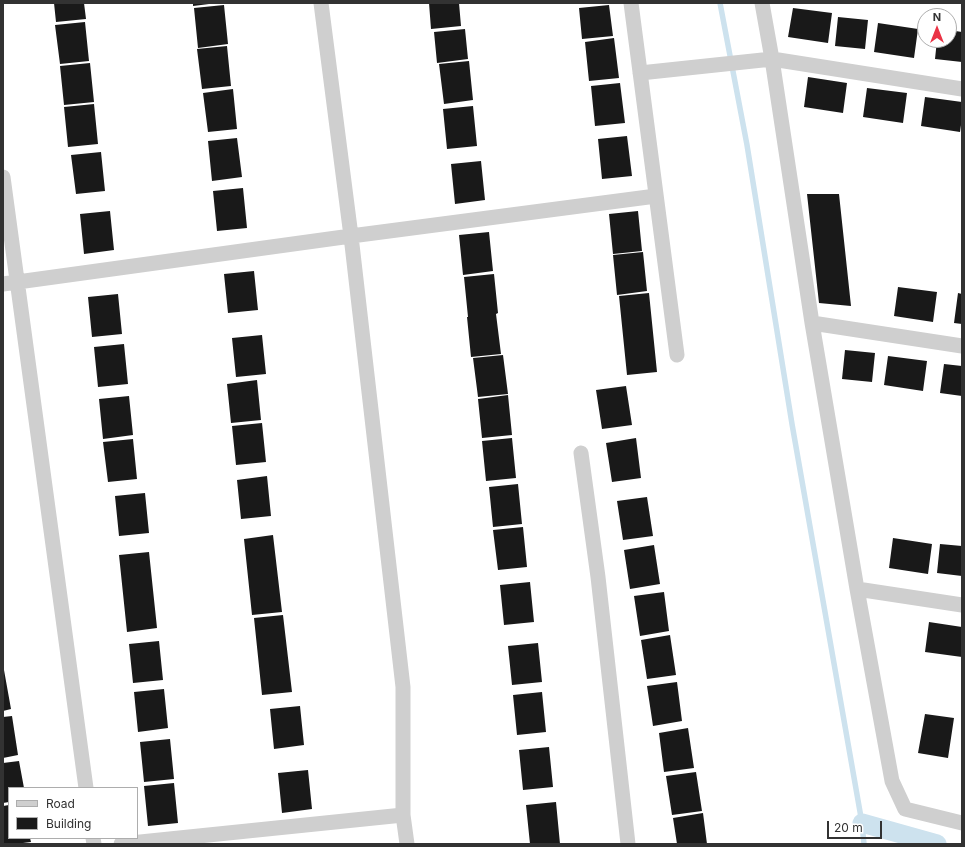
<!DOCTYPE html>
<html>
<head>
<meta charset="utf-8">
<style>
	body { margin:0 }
	#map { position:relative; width:965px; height:847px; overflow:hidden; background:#fff; font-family:Inter,sans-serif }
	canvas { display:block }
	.frame { position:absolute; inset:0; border:4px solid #323232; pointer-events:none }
	.legend { position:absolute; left:8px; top:787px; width:130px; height:52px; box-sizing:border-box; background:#fff; border:1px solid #adadad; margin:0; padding:5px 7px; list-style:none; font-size:12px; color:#323232 }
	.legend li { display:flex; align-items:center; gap:8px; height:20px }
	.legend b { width:20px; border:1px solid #adadad }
	.north { position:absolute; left:917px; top:8px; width:40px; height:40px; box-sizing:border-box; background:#fff; border:1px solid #adadad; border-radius:50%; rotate:0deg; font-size:11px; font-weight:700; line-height:16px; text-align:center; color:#323232 }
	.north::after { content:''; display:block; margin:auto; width:14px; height:18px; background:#ea3345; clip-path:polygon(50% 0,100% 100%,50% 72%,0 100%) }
	.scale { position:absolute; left:827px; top:821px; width:55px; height:18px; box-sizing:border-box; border:2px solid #323232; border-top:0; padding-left:5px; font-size:12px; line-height:14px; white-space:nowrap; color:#323232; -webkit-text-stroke:3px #fff; paint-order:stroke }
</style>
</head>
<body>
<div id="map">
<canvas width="965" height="847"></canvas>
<div class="frame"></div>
<ul class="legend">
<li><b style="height:5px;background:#cfcfcf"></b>Road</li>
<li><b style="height:11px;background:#191919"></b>Building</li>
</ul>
<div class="north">N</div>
<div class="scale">20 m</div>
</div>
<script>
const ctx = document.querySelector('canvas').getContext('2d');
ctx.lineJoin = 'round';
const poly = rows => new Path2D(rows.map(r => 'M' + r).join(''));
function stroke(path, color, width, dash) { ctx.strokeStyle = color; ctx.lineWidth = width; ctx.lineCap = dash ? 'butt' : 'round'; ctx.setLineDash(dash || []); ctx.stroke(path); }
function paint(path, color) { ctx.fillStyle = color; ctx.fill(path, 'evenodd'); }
stroke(poly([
	[720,3,747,145,792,424,862,823,864,844]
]), '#cde2ee', 5.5);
stroke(poly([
	[862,823,937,844]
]), '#cde2ee', 19);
paint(poly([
	[54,3,84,3,86,19,56,22],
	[193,3,209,3,209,4,193,6],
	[429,3,459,3,461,26,431,29],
	[224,5,228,44,198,48,194,8],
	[609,5,613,36,582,39,579,8],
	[793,8,832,13,828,43,788,37],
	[838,17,868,20,865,49,835,46],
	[85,22,89,61,60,64,55,25],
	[878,23,918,29,914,58,874,52],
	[465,29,468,59,437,63,434,32],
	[949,30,962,32,962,62,935,59,937,40,949,40],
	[614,38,619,78,589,81,585,42],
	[227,46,231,86,202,89,197,49],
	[469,61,473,100,444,104,439,64],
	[90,63,94,102,64,105,60,66],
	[808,77,847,83,843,113,804,107],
	[620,83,625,123,595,126,591,86],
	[867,88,907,93,903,123,863,117],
	[233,89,237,129,208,132,203,93],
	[925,97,962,102,962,118,960,132,921,126],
	[94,104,98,144,68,147,64,107],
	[473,106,477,146,447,149,443,109],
	[627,136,632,176,602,179,598,139],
	[237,138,242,177,212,181,208,141],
	[101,152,105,191,76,194,71,155],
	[481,161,485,200,455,204,451,164],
	[243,188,247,228,217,231,213,191],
	[807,194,839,194,851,306,819,303],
	[110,211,114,250,84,254,80,214],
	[638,211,642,251,613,254,609,214],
	[489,232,493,271,463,275,459,235],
	[643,252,647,291,617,295,613,255],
	[254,271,258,310,228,313,224,274],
	[494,274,498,313,496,314,501,354,471,357,467,317,468,317,464,277],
	[898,287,937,292,933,322,894,316],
	[649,293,657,372,627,375,619,296],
	[958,293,962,294,962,324,954,323],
	[118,294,122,334,92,337,88,297],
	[262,335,266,374,236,377,232,338],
	[124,344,128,384,98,387,94,347],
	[845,350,875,353,872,382,842,379],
	[503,355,508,394,478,397,473,358],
	[888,356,927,361,923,391,884,385],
	[944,364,962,366,962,396,940,393],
	[257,380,261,420,231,423,227,384],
	[626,386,632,425,602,429,596,390],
	[508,395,512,435,482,438,478,399],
	[129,396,133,435,103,439,99,399],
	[262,423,266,462,236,465,232,426],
	[512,438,516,478,486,481,482,441],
	[636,438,641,478,612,482,606,443],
	[133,439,137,479,108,482,103,442],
	[267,476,271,516,241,519,237,480],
	[518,484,522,524,493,527,489,487],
	[145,493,149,533,119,536,115,496],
	[647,497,653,536,623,540,617,501],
	[523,527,527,567,498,570,493,530],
	[273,535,282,612,252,615,244,539],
	[893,538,932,544,928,574,889,568],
	[940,544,962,546,962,576,937,573],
	[654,545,660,584,630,589,624,550],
	[149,552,157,628,127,632,119,555],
	[530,582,534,622,504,625,500,585],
	[664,592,669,631,640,636,634,596],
	[283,615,292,692,262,695,254,618],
	[929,622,962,627,962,657,925,652],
	[670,635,676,675,647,679,641,640],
	[159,641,163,680,133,683,129,644],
	[538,643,542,682,512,685,508,646],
	[3,670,4,670,11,709,3,711],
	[677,682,682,721,653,726,647,686],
	[164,689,168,728,138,732,134,692],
	[542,692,546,732,517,735,513,695],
	[300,706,304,745,274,749,270,709],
	[925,714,954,718,948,758,918,753],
	[12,716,18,755,3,758,3,717],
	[688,728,694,768,664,772,659,733],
	[170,739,174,779,144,782,140,742],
	[549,747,553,787,523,790,519,750],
	[19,761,24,788,9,788,9,802,3,803,3,763],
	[308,770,312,809,282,813,278,773],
	[696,772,702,811,672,815,666,776],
	[174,783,178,823,148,826,144,786],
	[556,802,560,844,530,844,526,805],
	[9,805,9,838,30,838,31,842,15,844,3,844,3,806],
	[703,813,707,844,677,844,673,818]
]), '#191919');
stroke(poly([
	[321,3,351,236,403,687,403,815,407,844],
	[631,3,677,355],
	[762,3,772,59,812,323,857,589,892,781,905,809,962,823],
	[640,73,772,59,962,89],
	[3,177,86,788],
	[3,284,351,236,656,196],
	[812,323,962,346],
	[581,453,598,577,628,844],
	[857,589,962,605],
	[93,838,94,844],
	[121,844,403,815]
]), '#cfcfcf', 15);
</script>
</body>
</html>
